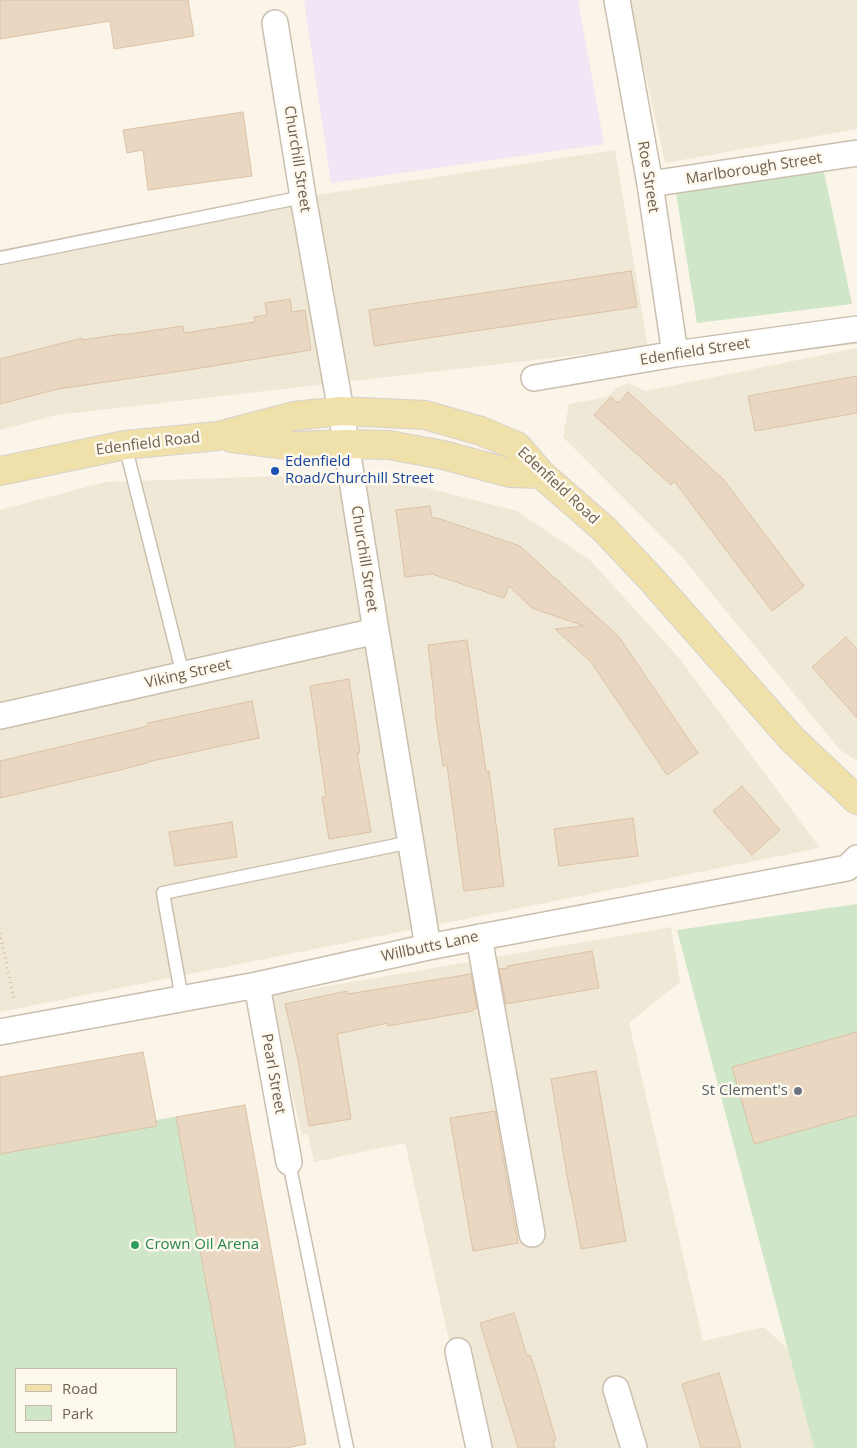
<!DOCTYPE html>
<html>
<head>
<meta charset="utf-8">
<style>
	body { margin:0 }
	#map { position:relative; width:857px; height:1448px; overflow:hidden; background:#faf5e8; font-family:"Open Sans",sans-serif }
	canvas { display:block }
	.legend { position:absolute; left:15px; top:1368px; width:162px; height:65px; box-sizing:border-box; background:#fdf9ee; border:1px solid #c5bcae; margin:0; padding:6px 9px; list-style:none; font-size:15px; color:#70604f }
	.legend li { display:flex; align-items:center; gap:10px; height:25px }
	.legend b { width:25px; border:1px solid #c5bcae }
</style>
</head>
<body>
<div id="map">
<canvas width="857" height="1448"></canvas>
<ul class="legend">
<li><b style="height:6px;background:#f0e0a9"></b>Road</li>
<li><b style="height:14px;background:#d0e6c8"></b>Park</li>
</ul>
</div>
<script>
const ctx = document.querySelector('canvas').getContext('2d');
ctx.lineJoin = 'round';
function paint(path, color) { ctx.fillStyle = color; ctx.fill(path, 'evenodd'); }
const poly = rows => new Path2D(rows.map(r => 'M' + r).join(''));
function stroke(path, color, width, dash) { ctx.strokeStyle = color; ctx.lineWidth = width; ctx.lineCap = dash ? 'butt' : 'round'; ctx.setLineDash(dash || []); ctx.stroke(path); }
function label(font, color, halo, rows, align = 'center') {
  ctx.font = font + ' "Open Sans",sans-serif'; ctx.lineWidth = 5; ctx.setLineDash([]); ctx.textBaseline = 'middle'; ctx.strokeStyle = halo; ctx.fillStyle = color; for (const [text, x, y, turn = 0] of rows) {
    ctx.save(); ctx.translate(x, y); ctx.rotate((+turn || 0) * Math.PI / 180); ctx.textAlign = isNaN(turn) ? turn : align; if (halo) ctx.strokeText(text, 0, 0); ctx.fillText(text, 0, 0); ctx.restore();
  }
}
paint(poly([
	[629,0,857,0,857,129,665,163],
	[615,150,648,347,57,415,0,430,0,266,323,194],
	[857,348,857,761,840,750,681,556,563,437,569,404,607,397,616,388,629,383,645,391],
	[309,475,427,488,517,511,590,560,680,659,820,848,0,1012,0,510,105,482],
	[671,927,680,982,629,1023,703,1341,764,1327,788,1349,814,1448,473,1448,405,1143,314,1162,308,1134,302,1136,270,996]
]), '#f0e8d7');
paint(poly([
	[304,0,578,0,604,144,331,183]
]), '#f2e5f6');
paint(poly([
	[824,172,852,304,697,323,676,193],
	[857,904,857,1448,814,1448,677,930],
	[143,1052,156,1120,245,1105,306,1444,287,1448,0,1448,0,1077],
	[16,1369,176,1369,176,1432,16,1432]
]), '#d0e6c8');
const building = poly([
	[0,0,188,0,194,36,114,49,110,21,0,39,0,0],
	[243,112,252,176,148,190,143,150,127,153,123,130,243,112],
	[631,271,637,307,374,346,369,310,631,271],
	[290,299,292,312,305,310,311,350,188,370,58,389,0,404,0,359,82,338,82,340,122,334,122,335,183,326,184,333,255,322,254,317,267,315,265,303,290,299],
	[857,376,857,413,755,431,748,396,857,376],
	[628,392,723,479,804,586,772,611,674,481,671,485,594,415,611,397,618,403,628,392],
	[430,506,432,518,437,518,520,546,619,637,698,753,667,775,591,662,555,629,584,626,532,608,509,586,504,598,432,574,405,577,396,510,430,506],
	[846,637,857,649,857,718,812,667,846,637],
	[467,640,486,771,489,771,504,886,464,891,447,765,443,766,435,713,436,713,428,645,467,640],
	[349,679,360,753,357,753,371,832,329,839,322,797,326,797,310,686,349,679],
	[252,701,259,738,147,762,147,763,120,770,0,798,0,761,148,726,148,723,252,701],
	[742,786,780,830,752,855,713,811,742,786],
	[633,818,638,856,559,866,554,829,633,818],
	[232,822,237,857,175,866,169,832,232,822],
	[592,951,599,988,506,1004,499,969,508,968,507,966,592,951],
	[471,974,477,1008,473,1009,473,1011,388,1026,388,1023,337,1034,351,1119,309,1126,298,1060,285,1004,347,991,348,994,471,974],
	[857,1032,857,1115,754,1144,732,1067,857,1032],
	[143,1052,157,1126,0,1154,0,1077,143,1052],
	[596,1071,626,1241,581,1249,571,1193,570,1193,551,1079,596,1071],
	[245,1105,306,1444,287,1448,236,1448,176,1117,245,1105],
	[495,1111,518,1243,473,1251,450,1118,495,1111],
	[514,1313,527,1356,530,1355,535,1369,556,1440,553,1441,555,1448,518,1448,515,1438,480,1323,514,1313],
	[719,1373,741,1448,701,1448,682,1384,719,1373]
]);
paint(building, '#ead7c1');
stroke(building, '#dcc2a5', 1);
const lane = poly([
	[0,258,303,197],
	[125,445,183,675],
	[182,999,163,893,411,842],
	[289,1162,347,1448]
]);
const street = poly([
	[617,0,650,184,675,354],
	[275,23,303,197,341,411,376,631,428,947],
	[650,184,857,153],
	[534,378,675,354,857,329],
	[0,716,376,631],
	[479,937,532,1234],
	[257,985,289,1162],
	[0,1032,257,985,428,947,847,868,857,858],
	[458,1351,479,1448],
	[616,1389,634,1448]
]);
const primary = poly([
	[232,438,294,446,346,444,389,445,443,455,510,473,541,474],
	[0,471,125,445,218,436,294,416,341,411,425,415,481,431,517,446,541,474,604,529,653,581,792,739,857,800]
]);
stroke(lane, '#cabfaf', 15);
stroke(street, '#cabfaf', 28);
stroke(primary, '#d7d2ce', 30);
stroke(poly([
	[0,933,14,1001]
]), '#d0bda6', 3, [1, 4]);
stroke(lane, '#fff', 12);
stroke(street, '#fff', 25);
stroke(primary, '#f0e0a9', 28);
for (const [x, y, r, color] of [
	[275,471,5,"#1a4fb4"],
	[798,1091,5,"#6b7280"],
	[135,1245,5,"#2e9e5b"]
]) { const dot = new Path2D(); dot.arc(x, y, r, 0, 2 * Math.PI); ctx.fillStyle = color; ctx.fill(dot); stroke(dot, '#fdf9ee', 2); }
label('15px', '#70604f', '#fdf9ee', [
	["Churchill Street",297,159,81],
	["Marlborough Street",754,169,-9],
	["Roe Street",648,177,81],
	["Edenfield Street",695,352,-9],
	["Edenfield Road",148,444,-7],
	["Edenfield Road",558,486,43],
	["Churchill Street",364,559,81],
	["Viking Street",188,674,-13],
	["Willbutts Lane",430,947,-12],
	["Pearl Street",273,1074,80]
]);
label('15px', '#164399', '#fdf9ee', [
	["Edenfield",285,462],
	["Road/Churchill Street",285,479]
], 'left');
label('15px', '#5b616d', '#fdf9ee', [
	["St Clement's",788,1091]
], 'right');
label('15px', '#27864d', '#fdf9ee', [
	["Crown Oil Arena",145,1245]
], 'left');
</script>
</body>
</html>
